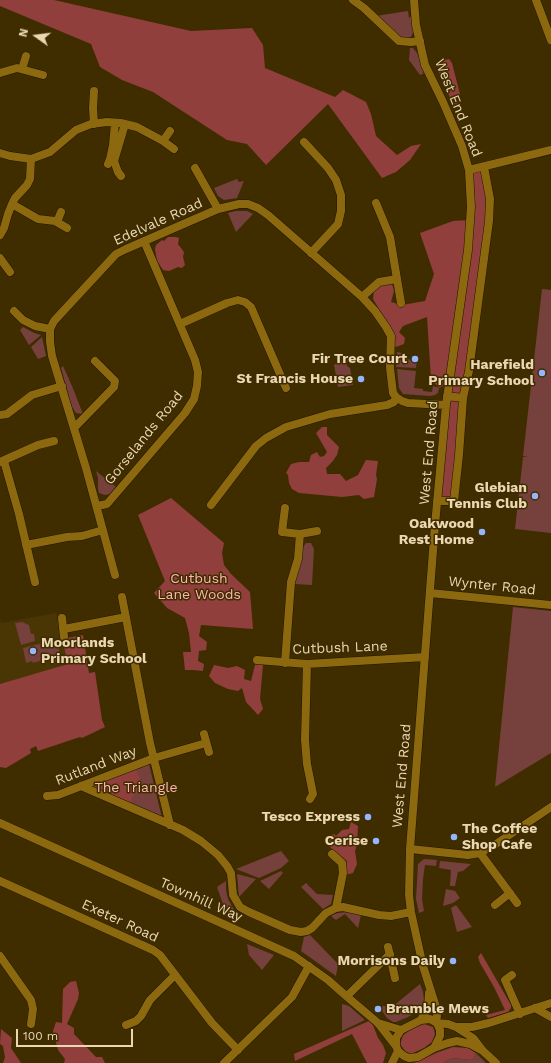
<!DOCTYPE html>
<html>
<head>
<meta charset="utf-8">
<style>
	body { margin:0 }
	#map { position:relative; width:551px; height:1063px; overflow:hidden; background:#3f2d00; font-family:"Work Sans",sans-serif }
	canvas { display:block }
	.north { position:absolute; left:16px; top:16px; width:40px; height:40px; -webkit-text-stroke:3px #3f2d00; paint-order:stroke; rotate:284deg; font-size:11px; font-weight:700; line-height:16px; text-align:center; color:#ebd8b3 }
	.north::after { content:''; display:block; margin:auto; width:14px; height:18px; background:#ebd8b3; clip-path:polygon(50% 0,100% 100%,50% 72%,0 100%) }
	.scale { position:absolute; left:16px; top:1029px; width:117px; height:18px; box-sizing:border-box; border:2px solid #ebd8b3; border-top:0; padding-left:5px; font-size:12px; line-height:14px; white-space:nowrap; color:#ebd8b3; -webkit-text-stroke:3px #3f2d00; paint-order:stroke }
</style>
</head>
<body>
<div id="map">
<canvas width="551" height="1063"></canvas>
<div class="north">N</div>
<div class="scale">100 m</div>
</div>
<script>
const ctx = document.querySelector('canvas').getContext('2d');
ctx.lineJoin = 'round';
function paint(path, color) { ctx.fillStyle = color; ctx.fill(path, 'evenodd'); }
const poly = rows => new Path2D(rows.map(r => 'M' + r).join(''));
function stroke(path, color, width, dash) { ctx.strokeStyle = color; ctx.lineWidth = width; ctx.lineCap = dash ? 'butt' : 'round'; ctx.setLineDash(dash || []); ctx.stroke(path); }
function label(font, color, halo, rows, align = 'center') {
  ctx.font = font + ' "Work Sans",sans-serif'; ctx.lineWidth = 3; ctx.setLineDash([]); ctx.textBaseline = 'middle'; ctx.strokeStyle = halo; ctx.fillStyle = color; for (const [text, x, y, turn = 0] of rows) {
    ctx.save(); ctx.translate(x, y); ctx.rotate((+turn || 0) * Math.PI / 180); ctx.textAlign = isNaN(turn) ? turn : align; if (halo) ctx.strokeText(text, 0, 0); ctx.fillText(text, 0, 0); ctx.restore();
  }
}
paint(poly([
	[56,613,68,664,0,687,0,618,1,623]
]), '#4a3504');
paint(poly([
	[408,11,409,18,415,13,416,25,411,37,401,39,376,16],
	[410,48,413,48,417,53,424,70,423,74,420,75,409,60],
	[237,179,239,182,244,181,237,198,224,200,218,196,214,188],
	[236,211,247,211,253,214,236,232,228,213],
	[542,289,551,290,551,533,515,529,523,457,528,457,523,456],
	[23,327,34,333,41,335,29,345,20,330],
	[42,337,46,356,38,359,31,347],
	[397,352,402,353,401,359,417,360,416,368,396,367],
	[350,355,358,357,358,358,349,360,347,363,347,366,350,368,353,385,338,387,334,365],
	[63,366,72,386,83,414,76,413,72,407,61,368],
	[397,369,416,371,414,388,423,389,423,391,432,392,433,386,439,388,438,393,435,395,431,396,403,394,399,388],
	[96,471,116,487,110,494,105,495,99,493,98,489,98,478],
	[306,543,311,543,314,549,312,585,295,584,297,569,303,547],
	[513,607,551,611,551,753,495,787],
	[22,622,29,625,31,634,34,634,35,641,21,645,15,623],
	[54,640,54,644,59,643,59,660,53,663,50,658,33,663,32,661,26,663,23,648],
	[149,764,162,818,91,785],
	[281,851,289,861,281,868,259,878,236,869],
	[424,859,437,860,436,866,425,865,423,879,422,899,424,911,419,913,416,899,418,864],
	[440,861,471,864,463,871,458,872,455,886,450,886,451,870,439,868],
	[281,871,283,873,269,889,260,881],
	[237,874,256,879,239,897],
	[226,881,226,890,228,899,234,910,224,907,217,887],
	[306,883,317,894,333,895,331,904,323,909,301,887],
	[446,889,455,891,460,898,453,903,443,906],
	[456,905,472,927,457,932,451,908],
	[349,912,361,915,358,928,345,914,336,920,332,917,332,915,338,913],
	[310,935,338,964,336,976,301,951,304,937],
	[247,944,274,955,262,970,249,955],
	[420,984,423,992,424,1000,420,1009,408,1017,396,1022,393,1022,387,1018,380,1008,383,1006,392,1007],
	[342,1004,349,1006,365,1020,342,1031],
	[476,1053,486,1063,443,1063,452,1058,473,1060]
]), '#76403c');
paint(poly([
	[0,0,54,0,191,31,252,28,263,45,265,68,335,97,343,90,366,102,371,114,376,136,397,155,411,146,421,144,410,160,396,172,382,178,328,104,266,165,247,144,227,140,153,92,122,80,100,67,91,44,0,6],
	[449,59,452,63,460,94,460,98,457,104,453,105,439,72,437,62],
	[484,167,490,199,454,501,437,501,448,384,439,388,431,379,427,317,403,326,399,332,405,338,404,344,396,347,392,343,385,319,373,299,374,291,385,283,392,283,394,291,391,302,402,305,425,301,434,274,420,233,453,221,470,220,469,170],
	[168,237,176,237,179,238,178,244,184,252,183,257,185,265,182,268,178,267,169,271,163,270,157,261,155,249,156,245,162,240,164,241],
	[322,427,327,427,327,435,339,447,337,455,332,462,326,468,327,474,340,474,346,481,358,475,366,460,378,461,376,475,377,479,374,497,364,499,359,495,342,497,299,493,292,489,289,483,288,475,286,473,291,464,299,462,309,462,311,455,317,452,320,457,324,456,327,452,316,433],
	[171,498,224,543,222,553,224,565,231,574,250,592,253,629,201,625,199,636,207,642,206,650,199,651,198,661,204,664,203,671,193,670,185,670,183,652,191,652,189,633,185,618,167,608,154,593,165,581,138,515],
	[83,635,89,673,95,672,102,720,105,727,82,738,80,737,38,751,36,746,30,749,31,753,6,768,0,767,0,684,68,664,62,639],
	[261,663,263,665,260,699,263,709,258,715,246,702,242,688,238,691,228,689,215,683,209,676,214,665,228,668,237,666,245,670,244,679,251,681,255,665],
	[136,769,140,779,137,793,132,797,131,805,91,787,91,785],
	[351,822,358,826,357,845,355,851,357,864,353,873,345,875,344,868,347,861,325,843,327,836,334,834,336,836,342,830,349,829],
	[481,953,511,1005,511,1008,508,1012,488,1018,486,1015,505,1010,494,987,480,963,478,957],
	[76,981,79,993,78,999,67,1024,74,1028,74,1034,96,1057,102,1057,105,1063,64,1063,65,1059,58,1050,53,1031,56,1022,62,1023,63,989,70,982],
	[369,1021,373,1025,378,1038,383,1045,386,1053,383,1063,367,1063,352,1034,295,1061,294,1054],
	[424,1024,433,1027,434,1030,435,1034,432,1042,424,1048,411,1054,405,1051,400,1044,403,1035,413,1028],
	[1,1029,12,1038,11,1048,21,1063,3,1063,5,1057,3,1046,0,1044],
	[453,1047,468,1048,476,1053,473,1060,452,1058,443,1063,414,1063,436,1053]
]), '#903f3c');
const minor = poly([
	[353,0,364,8,399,41,411,42,420,41],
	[414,0,416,25,425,65,443,102,462,146,469,170,471,207,468,250,446,405,435,525,410,849,409,895,411,912,423,966,436,1007,437,1016,436,1022],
	[536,0,551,40],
	[22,69,26,56],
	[0,73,17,68,43,75],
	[94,124,93,108,94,91],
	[163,141,170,131],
	[304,142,328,168,336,180,341,195,341,211,338,224,311,253],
	[0,153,10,156,31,159,50,152,76,130,91,124,107,122,121,123,137,127,163,141,174,149],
	[108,164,110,159,113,145,115,123],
	[195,168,218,209],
	[469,170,551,150],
	[121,176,118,172,114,161,125,124],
	[376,203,390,237,401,303],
	[12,204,38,219,55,221,67,228],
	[57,222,61,212],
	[0,235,4,228,8,214,12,204,15,198,27,185,30,179,31,159],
	[0,258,10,272],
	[362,297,379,282,397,279],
	[14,311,23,320,35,326,50,329],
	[180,324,227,303,238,300,245,302,251,307,286,388],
	[447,396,463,398,469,371,489,221,490,199,484,167],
	[0,415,7,414,32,395,62,386],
	[74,428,114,387,115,381,95,361],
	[4,461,19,514,35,582],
	[0,462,38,445,54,441],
	[437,501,454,501,459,455,463,398],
	[211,505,256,446,266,438,286,427,330,414,387,405,394,402,396,397,402,401,408,403,446,405],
	[97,506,107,504,185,413,194,399,197,386,198,372,195,360,144,241],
	[285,508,282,532,300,534,317,531],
	[26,545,67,537,82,536,103,530],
	[115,575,86,468,52,356,50,342,50,329,54,321,116,254,126,249,218,209,239,204,248,204,258,208,268,215,362,297,375,311,386,327,391,336,390,368,393,393,396,397],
	[430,593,551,605],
	[122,597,150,743,170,825],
	[62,618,64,637],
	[64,629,126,617],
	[257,660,307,664,425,657],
	[285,663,291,582,298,559,300,534],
	[307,664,305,740,307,764,313,794,310,799],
	[204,734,209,752],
	[81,786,183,830,201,841,218,855,227,866,231,873,233,895,240,907,249,912,290,930,301,932,307,931,312,928,326,913,336,908,343,907,379,915,391,916,411,912],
	[47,796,58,795,154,758,206,743],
	[0,823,294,956,328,980,345,995,378,1023,396,1046],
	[410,849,468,855,480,853,493,846,551,807],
	[480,853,517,903],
	[332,854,342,863,343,873,336,908],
	[0,881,153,950,160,955,212,1023,238,1050],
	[495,905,510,893],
	[388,947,395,978],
	[0,956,31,1000,33,1009,31,1024],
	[512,975,505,980,520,1014],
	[347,996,390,954],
	[535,1008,551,1017],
	[421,1020,428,1007,429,993],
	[378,1023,401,1030],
	[437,1023,448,1024,456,1027,473,1038,483,1051,496,1063],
	[126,1025,136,1021,141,1016,150,1000,175,975],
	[456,1027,472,1027,489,1023,551,1003],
	[434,1048,440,1036,440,1030,437,1023,430,1019,421,1020,401,1030,396,1038,396,1046,398,1051,404,1056,409,1058,418,1057,434,1048,448,1043,457,1041,470,1044,483,1051],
	[224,1063,292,997,309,966],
	[392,1063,398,1051]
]);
stroke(minor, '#211600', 9);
stroke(minor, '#8c690e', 8);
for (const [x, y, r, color] of [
	[415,359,4,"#95b6fd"],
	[542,373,4,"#95b6fd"],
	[361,379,4,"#95b6fd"],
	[535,496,4,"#95b6fd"],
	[482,532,4,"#95b6fd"],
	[33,651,4,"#95b6fd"],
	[368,817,4,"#95b6fd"],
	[454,837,4,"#95b6fd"],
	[376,841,4,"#95b6fd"],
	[453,961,4,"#95b6fd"],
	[378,1009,4,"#95b6fd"]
]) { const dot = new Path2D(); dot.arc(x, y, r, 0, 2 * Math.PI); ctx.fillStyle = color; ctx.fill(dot); stroke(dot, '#3f2d00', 1.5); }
label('14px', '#ebd8b3', '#3f2d00', [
	["West End Road",458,108,68],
	["Edelvale Road",158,222,-24],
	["Gorselands Road",144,438,-51],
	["West End Road",429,453,-85],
	["Wynter Road",492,586,6],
	["Cutbush Lane",340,648,-2],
	["Rutland Way",96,766,-21],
	["West End Road",402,776,-85],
	["Townhill Way",201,900,24],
	["Exeter Road",120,921,25]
]);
label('bold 14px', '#ebd8b3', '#3f2d00', [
	["Fir Tree Court",407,359],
	["Harefield",534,365],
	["Primary School",534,381],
	["St Francis House",353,379],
	["Glebian",527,488],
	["Tennis Club",527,504],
	["Oakwood",474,524],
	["Rest Home",474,540],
	["Moorlands",41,643,"left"],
	["Primary School",41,659,"left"],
	["Tesco Express",360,817],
	["The Coffee",462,829,"left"],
	["Shop Cafe",462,845,"left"],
	["Cerise",368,841],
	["Morrisons Daily",445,961],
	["Bramble Mews",386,1009,"left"]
], 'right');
label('14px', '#feb6b0', '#3f2d00', [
	["Cutbush",199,579],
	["Lane Woods",199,595],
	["The Triangle",136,788]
]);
</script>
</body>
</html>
